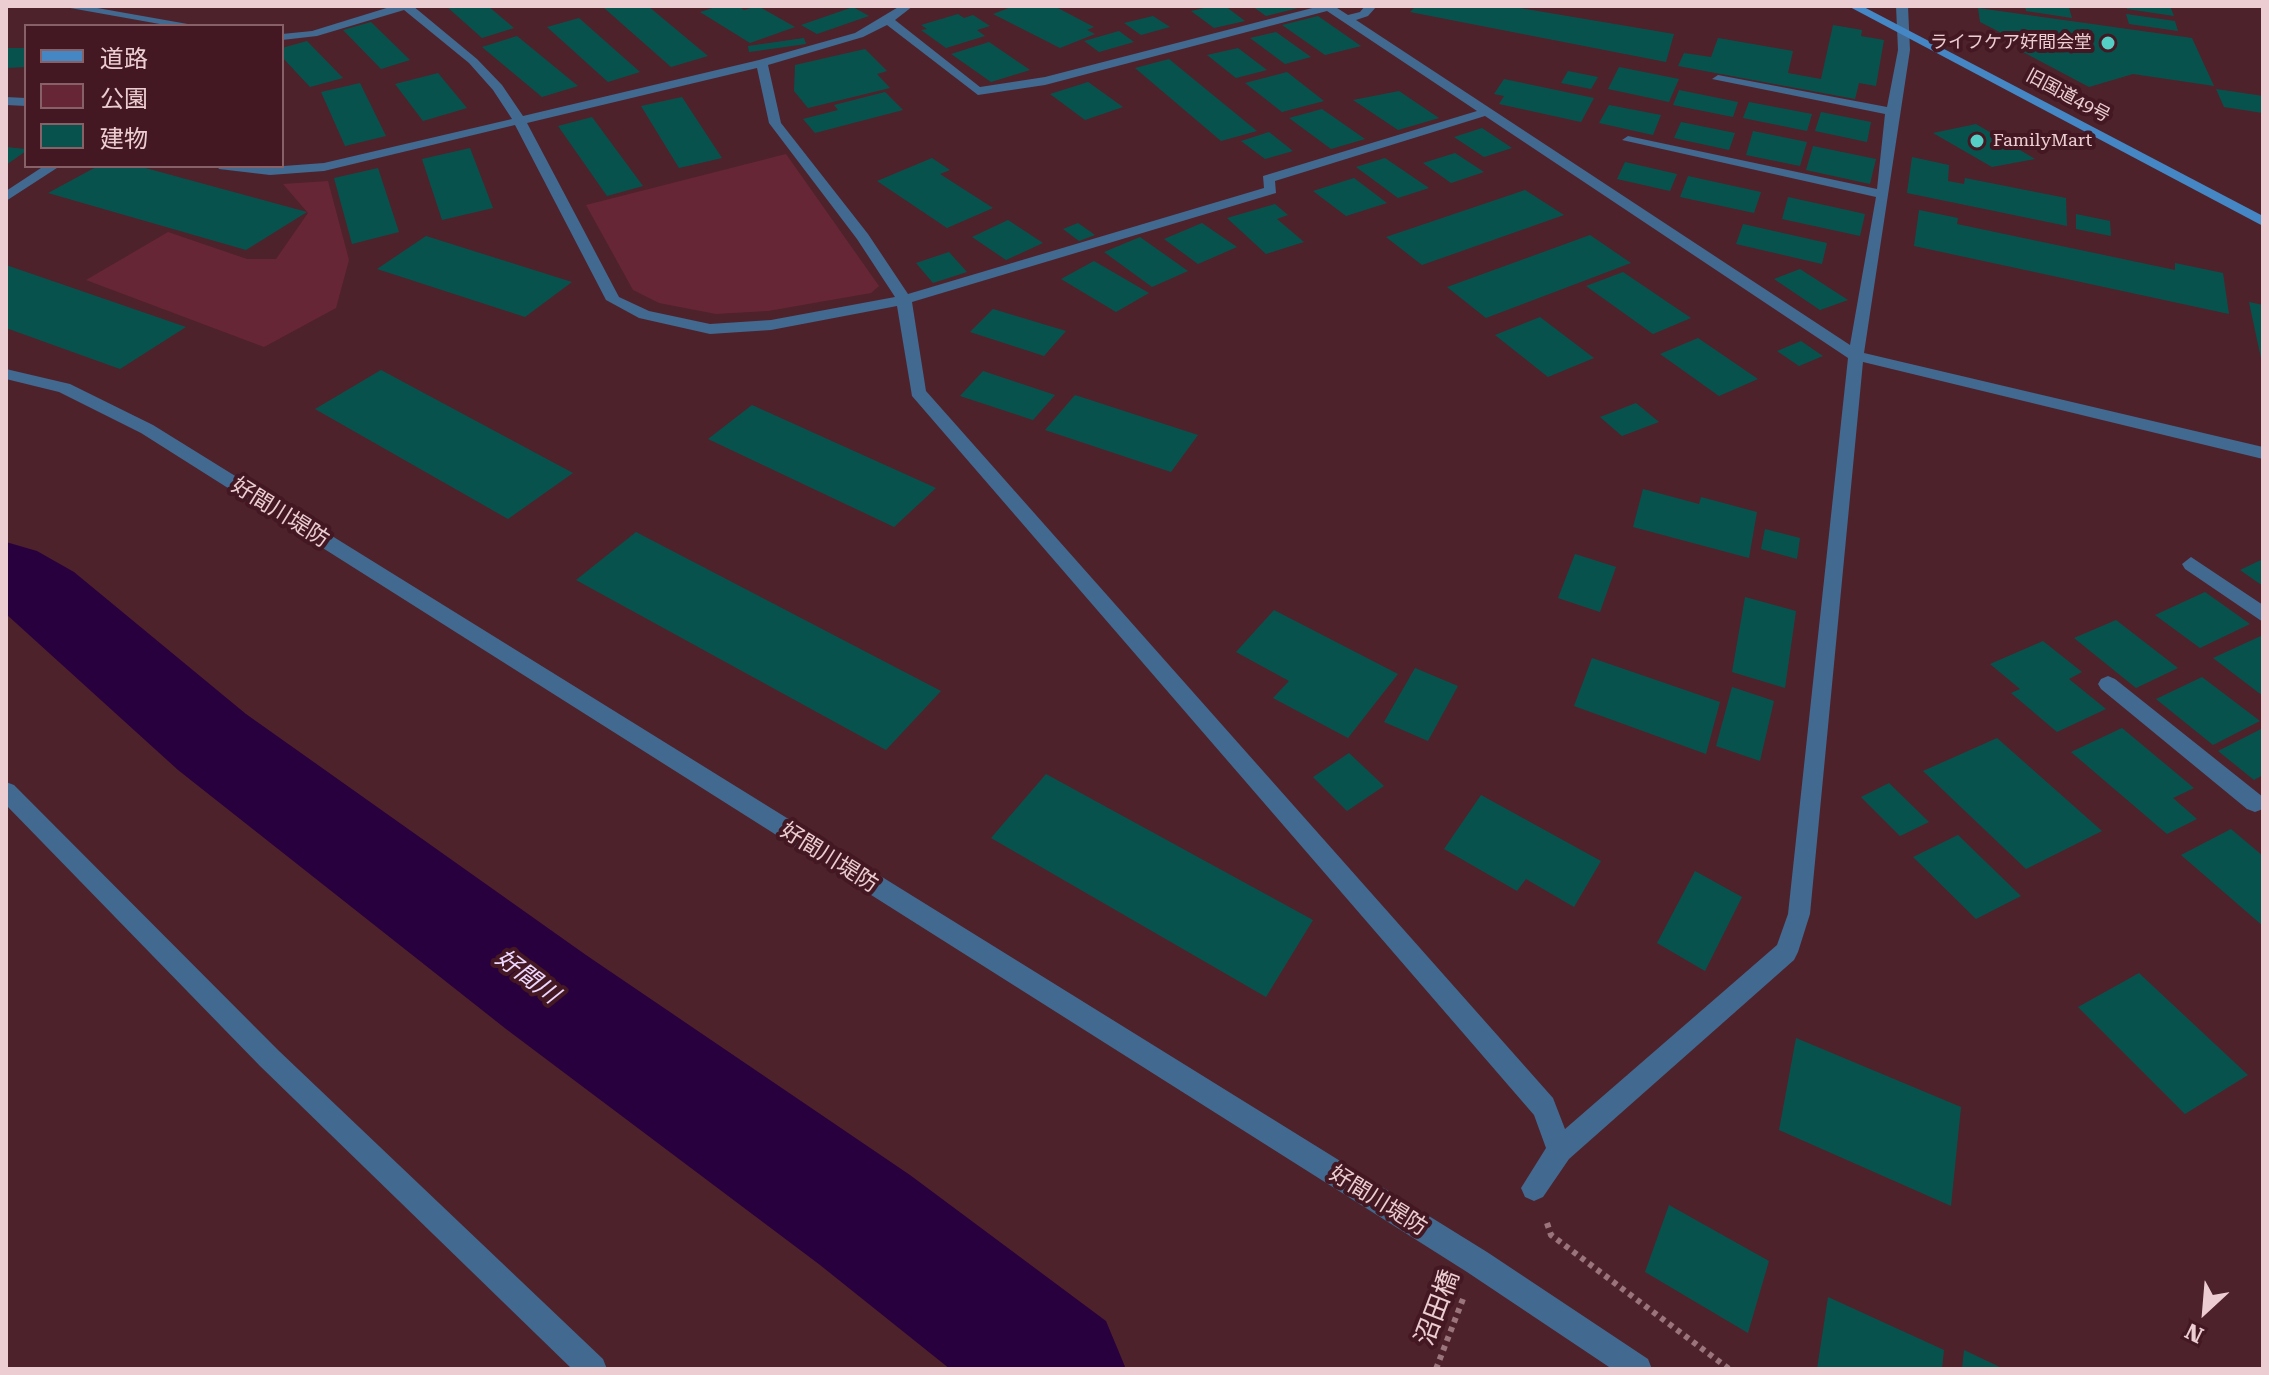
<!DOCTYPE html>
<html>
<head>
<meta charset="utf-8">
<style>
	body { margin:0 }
	#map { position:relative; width:2269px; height:1375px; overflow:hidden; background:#4e222b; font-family:"Roboto Serif","Noto Sans JP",serif }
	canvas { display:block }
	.frame { position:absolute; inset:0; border:8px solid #ecced2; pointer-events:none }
	.legend { position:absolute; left:24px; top:24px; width:260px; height:144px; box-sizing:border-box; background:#431822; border:2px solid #876168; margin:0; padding:10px 14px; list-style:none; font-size:24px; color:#ecced2 }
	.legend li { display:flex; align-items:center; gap:16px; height:40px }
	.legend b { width:40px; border:2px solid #876168 }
	.north { position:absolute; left:2165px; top:1271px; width:80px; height:80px; -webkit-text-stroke:6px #431822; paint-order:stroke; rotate:206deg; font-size:22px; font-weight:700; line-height:32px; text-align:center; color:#ecced2 }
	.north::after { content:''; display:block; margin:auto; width:28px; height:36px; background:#ecced2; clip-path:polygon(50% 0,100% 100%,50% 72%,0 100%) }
</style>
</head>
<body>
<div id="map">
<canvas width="2269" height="1375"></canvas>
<div class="frame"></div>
<ul class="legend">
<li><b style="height:10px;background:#4587c4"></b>道路</li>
<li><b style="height:22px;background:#672635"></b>公園</li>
<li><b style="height:22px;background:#08524e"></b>建物</li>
</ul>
<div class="north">N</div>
</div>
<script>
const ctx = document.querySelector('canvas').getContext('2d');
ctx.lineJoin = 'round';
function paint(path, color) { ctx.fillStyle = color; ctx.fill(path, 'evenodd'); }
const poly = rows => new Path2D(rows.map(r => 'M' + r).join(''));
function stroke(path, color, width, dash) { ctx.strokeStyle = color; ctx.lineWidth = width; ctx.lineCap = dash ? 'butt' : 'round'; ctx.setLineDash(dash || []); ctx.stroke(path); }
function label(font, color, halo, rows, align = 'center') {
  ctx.font = font + ' "Roboto Serif","Noto Sans JP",serif'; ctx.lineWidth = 8; ctx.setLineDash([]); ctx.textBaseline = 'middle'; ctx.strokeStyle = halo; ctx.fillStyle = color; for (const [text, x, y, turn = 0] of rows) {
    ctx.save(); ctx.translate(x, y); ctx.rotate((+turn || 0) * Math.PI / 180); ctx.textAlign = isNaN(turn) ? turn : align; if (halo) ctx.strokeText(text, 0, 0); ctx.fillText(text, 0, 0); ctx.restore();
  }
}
paint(poly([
	[786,154,879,286,871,293,768,311,716,314,659,303,633,290,586,205],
	[328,181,349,260,336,308,264,347,86,280,168,232,247,259,276,259,308,213,283,184]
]), '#672635');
paint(poly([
	[6,542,37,551,74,572,246,714,586,955,910,1175,1106,1321,1126,1369,950,1369,820,1265,506,1029,178,770,6,614,6,542]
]), '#28003e');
paint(poly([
	[446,6,488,6,514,28,482,38],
	[648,6,708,56,671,67,603,7],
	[719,6,738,6,744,10,758,6,795,27,750,43,700,12],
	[1014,6,1054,6,1094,27,1087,30,1095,34,1060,48,993,14],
	[1213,6,1225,6,1245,21,1214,28,1191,11],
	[1252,6,1302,6,1302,7,1266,16],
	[1416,6,1508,6,1674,34,1666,62,1410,12],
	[2025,6,2069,8,2072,18,2026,11],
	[2126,6,2170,6,2174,16,2127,9],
	[853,7,869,16,817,34,801,25],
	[1978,8,2192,38,2214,86,2133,74,2089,87,2023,52,2033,49,1980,22],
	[958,14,964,18,973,15,990,26,977,30,985,36,946,48,921,30,927,29,921,25],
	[2126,14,2175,21,2178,31,2129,24],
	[1153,16,1170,27,1141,35,1124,23],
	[1318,16,1361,46,1325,55,1282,25],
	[579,18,640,72,608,82,547,27],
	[371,22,410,60,381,69,343,30],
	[1833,25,1862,30,1861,36,1884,40,1876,86,1859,83,1855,99,1678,66,1684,53,1711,57,1718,38,1793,51,1788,73,1821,79],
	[1119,31,1134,42,1099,52,1084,41],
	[1276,32,1311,57,1285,64,1250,38],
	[517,36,578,86,542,97,482,47],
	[804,38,806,44,749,52,748,46],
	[307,41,343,78,310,87,282,57,282,48],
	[989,42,1030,70,991,82,951,54],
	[6,48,26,48,26,67,6,68],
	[1238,48,1267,70,1236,78,1207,55],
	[865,49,887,71,877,74,890,88,808,108,794,91,795,65],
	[1169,59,1257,131,1221,141,1135,68],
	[1619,67,1679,79,1669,102,1608,89],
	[1568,71,1598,77,1591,89,1561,83],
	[1287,72,1324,101,1282,112,1245,83],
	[438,73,467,108,423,121,395,84],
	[1504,79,1594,98,1581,122,1499,104,1504,96,1494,94],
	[1088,82,1123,107,1085,120,1050,94],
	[360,83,386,136,345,146,321,92],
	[2216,89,2263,96,2263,113,2224,107],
	[1679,90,1738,102,1733,117,1673,105],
	[1399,91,1439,118,1398,130,1353,100],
	[885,92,903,110,815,133,803,119,838,110,834,105],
	[682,97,722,158,679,168,641,106],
	[1749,102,1812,114,1807,131,1743,118],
	[1609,105,1661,115,1653,135,1599,123],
	[1322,109,1365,139,1331,149,1289,118],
	[1821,112,1871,122,1867,142,1815,131],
	[592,117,643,186,607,196,558,126],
	[1681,122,1735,133,1729,150,1674,138],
	[1976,124,2035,159,1992,167,1933,133],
	[1482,128,1512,148,1484,157,1454,137],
	[1753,131,1807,142,1800,166,1746,155],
	[1269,132,1293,151,1265,159,1241,141],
	[1813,146,1876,159,1870,184,1806,170],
	[6,147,26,149,26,151,6,165],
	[470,148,493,208,442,220,422,159],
	[1455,153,1484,172,1451,183,1423,163],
	[1912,157,1949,165,1948,181,1964,184,1965,178,2066,198,2067,226,1907,193],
	[932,158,950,170,940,174,993,208,947,228,877,181],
	[1385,158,1429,188,1398,198,1356,167],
	[1625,162,1677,174,1670,191,1617,179],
	[98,166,138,166,307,212,246,250,48,193],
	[378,168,399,232,352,244,334,178],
	[1688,176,1761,192,1754,213,1680,197],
	[1354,178,1387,203,1346,216,1313,191],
	[1525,190,1564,215,1422,265,1386,237],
	[1788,197,1865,214,1860,236,1782,219],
	[1275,204,1288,215,1277,219,1304,242,1266,254,1227,218],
	[1919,210,1958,218,1957,224,2175,270,2175,263,2223,273,2229,314,1914,246],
	[2076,214,2110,221,2111,236,2076,229],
	[1008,220,1043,243,1006,260,972,237],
	[1078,223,1095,235,1079,241,1063,229],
	[1202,223,1237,247,1198,264,1164,239],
	[1743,224,1827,243,1822,264,1736,244],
	[1590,235,1631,263,1486,318,1447,287],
	[426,236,572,282,525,317,377,269],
	[1140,237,1188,271,1152,287,1104,252],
	[949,252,967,272,933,283,916,263],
	[1094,261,1149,293,1116,312,1061,279],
	[6,265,186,327,120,369,6,328],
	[1800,269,1848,300,1820,310,1774,279],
	[1623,272,1691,318,1653,334,1586,286],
	[2249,302,2263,305,2263,362,2262,363],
	[993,309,1066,331,1044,356,970,332],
	[1540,317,1594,358,1548,377,1495,335],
	[1698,338,1758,379,1719,396,1660,354],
	[1801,341,1823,356,1799,366,1777,351],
	[381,370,573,473,508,519,315,409],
	[983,371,1055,395,1033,420,960,396],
	[1075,395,1198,435,1171,472,1045,430],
	[1636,403,1659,422,1622,436,1600,417],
	[752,405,936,488,894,527,708,439],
	[1643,489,1699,504,1701,497,1757,512,1749,558,1633,527],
	[1765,529,1800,538,1797,559,1761,549],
	[636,532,941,691,886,750,576,580],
	[1575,554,1616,567,1600,612,1558,598],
	[2263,559,2263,586,2240,570],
	[2205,592,2250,624,2200,648,2155,615],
	[1745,597,1796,611,1785,688,1732,672],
	[1274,610,1398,674,1348,738,1273,698,1289,681,1236,652],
	[2116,620,2178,668,2136,688,2074,638],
	[2263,635,2263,696,2213,658],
	[2043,641,2082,672,2069,679,2106,709,2057,732,2011,693,2020,689,1990,664],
	[1592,658,1720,702,1706,754,1574,706],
	[1415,668,1458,686,1428,741,1384,722],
	[2202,677,2260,721,2213,745,2156,699],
	[1732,687,1774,701,1760,761,1716,746],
	[2122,728,2194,788,2173,798,2197,819,2167,834,2071,752],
	[2263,728,2263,775,2254,780,2218,751],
	[1997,738,2102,831,2026,869,1923,771],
	[1349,753,1384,786,1347,811,1313,777],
	[1046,774,1313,920,1266,997,991,838],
	[1889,783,1929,822,1900,836,1861,797],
	[1481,795,1601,861,1574,907,1526,879,1517,891,1444,849],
	[2231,829,2263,856,2263,926,2181,855],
	[1958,835,2021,896,1976,919,1913,857],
	[1695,871,1742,897,1705,971,1657,943],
	[2139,973,2248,1075,2185,1114,2078,1007],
	[1796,1038,1961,1107,1951,1206,1779,1130],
	[1669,1205,1769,1261,1748,1333,1645,1272],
	[1828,1297,1944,1350,1942,1369,1817,1369],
	[1964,1350,2004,1369,1962,1369]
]), '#08524e');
stroke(poly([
	[1547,1223,1551,1235,1729,1369],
	[1436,1369,1463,1299]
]), '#9a757b', 6, [5, 5]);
paint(poly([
	[59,6,86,6,199,26,171,26,59,6],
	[393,6,413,6,477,59,502,85,523,116,759,60,855,33,900,6,913,6,895,20,980,87,1045,77,1320,6,1334,6,1348,15,1360,12,1365,6,1377,6,1368,16,1356,20,1850,345,1876,197,1622,140,1628,136,1877,189,1885,114,1712,79,1718,75,1887,107,1898,50,1896,6,1908,6,1910,50,1864,353,2263,447,2263,459,1863,362,1810,914,1798,952,1794,960,1569,1159,1543,1197,1534,1201,1525,1197,1521,1188,1546,1148,1534,1115,912,396,897,306,771,330,710,334,639,318,606,300,515,125,324,171,270,175,219,169,217,166,270,167,324,163,512,119,493,90,469,63,404,10,317,36,282,40,282,34,312,31,393,6],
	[1327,11,1477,111,1263,176,1264,188,908,294,868,234,781,123,768,65,863,37,887,25,978,95,1045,85,1327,11],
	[757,68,769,123,857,239,895,297,771,320,710,324,649,311,619,297,527,123,757,68],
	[1485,116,1848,358,1788,914,1777,945,1565,1129,1553,1098,926,391,912,302,1276,193,1275,181,1485,116],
	[6,97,26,98,26,106,6,105,6,97],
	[44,166,60,166,6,201,6,191,44,166],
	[6,369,70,384,153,425,1487,1252,1648,1359,1652,1369,1612,1369,1467,1272,141,433,59,392,6,379,6,369],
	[2191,557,2263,605,2263,622,2185,569,2182,564,2191,557],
	[2108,676,2115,679,2263,797,2263,809,2255,812,2247,809,2101,689,2098,684,2101,679,2108,676],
	[6,782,14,785,278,1050,603,1359,607,1369,572,1369,260,1066,6,805,6,782]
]), '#426990');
paint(poly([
	[1848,6,1862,6,2263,216,2263,226,1848,6]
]), '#4587c4');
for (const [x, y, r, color] of [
	[2108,43,8,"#55cec5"],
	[1977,141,8,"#55cec5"]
]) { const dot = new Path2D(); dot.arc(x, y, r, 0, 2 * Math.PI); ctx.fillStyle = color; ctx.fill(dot); stroke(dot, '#431822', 3); }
label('18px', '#ecced2', '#431822', [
	["ライフケア好間会堂",2092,43],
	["FamilyMart",1993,141,"left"]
], 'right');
label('18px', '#ecced2', '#431822', [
	["旧国道49号",2068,96,28]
]);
label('22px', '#ecced2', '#431822', [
	["好間川堤防",280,513,32],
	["好間川堤防",829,858,32],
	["好間川堤防",1378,1201,32]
]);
label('italic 24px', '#ecd8ff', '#431822', [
	["好間川",527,977,37]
]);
label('26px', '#ecced2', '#431822', [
	["沼田橋",1438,1308,-69]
]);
</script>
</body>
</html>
